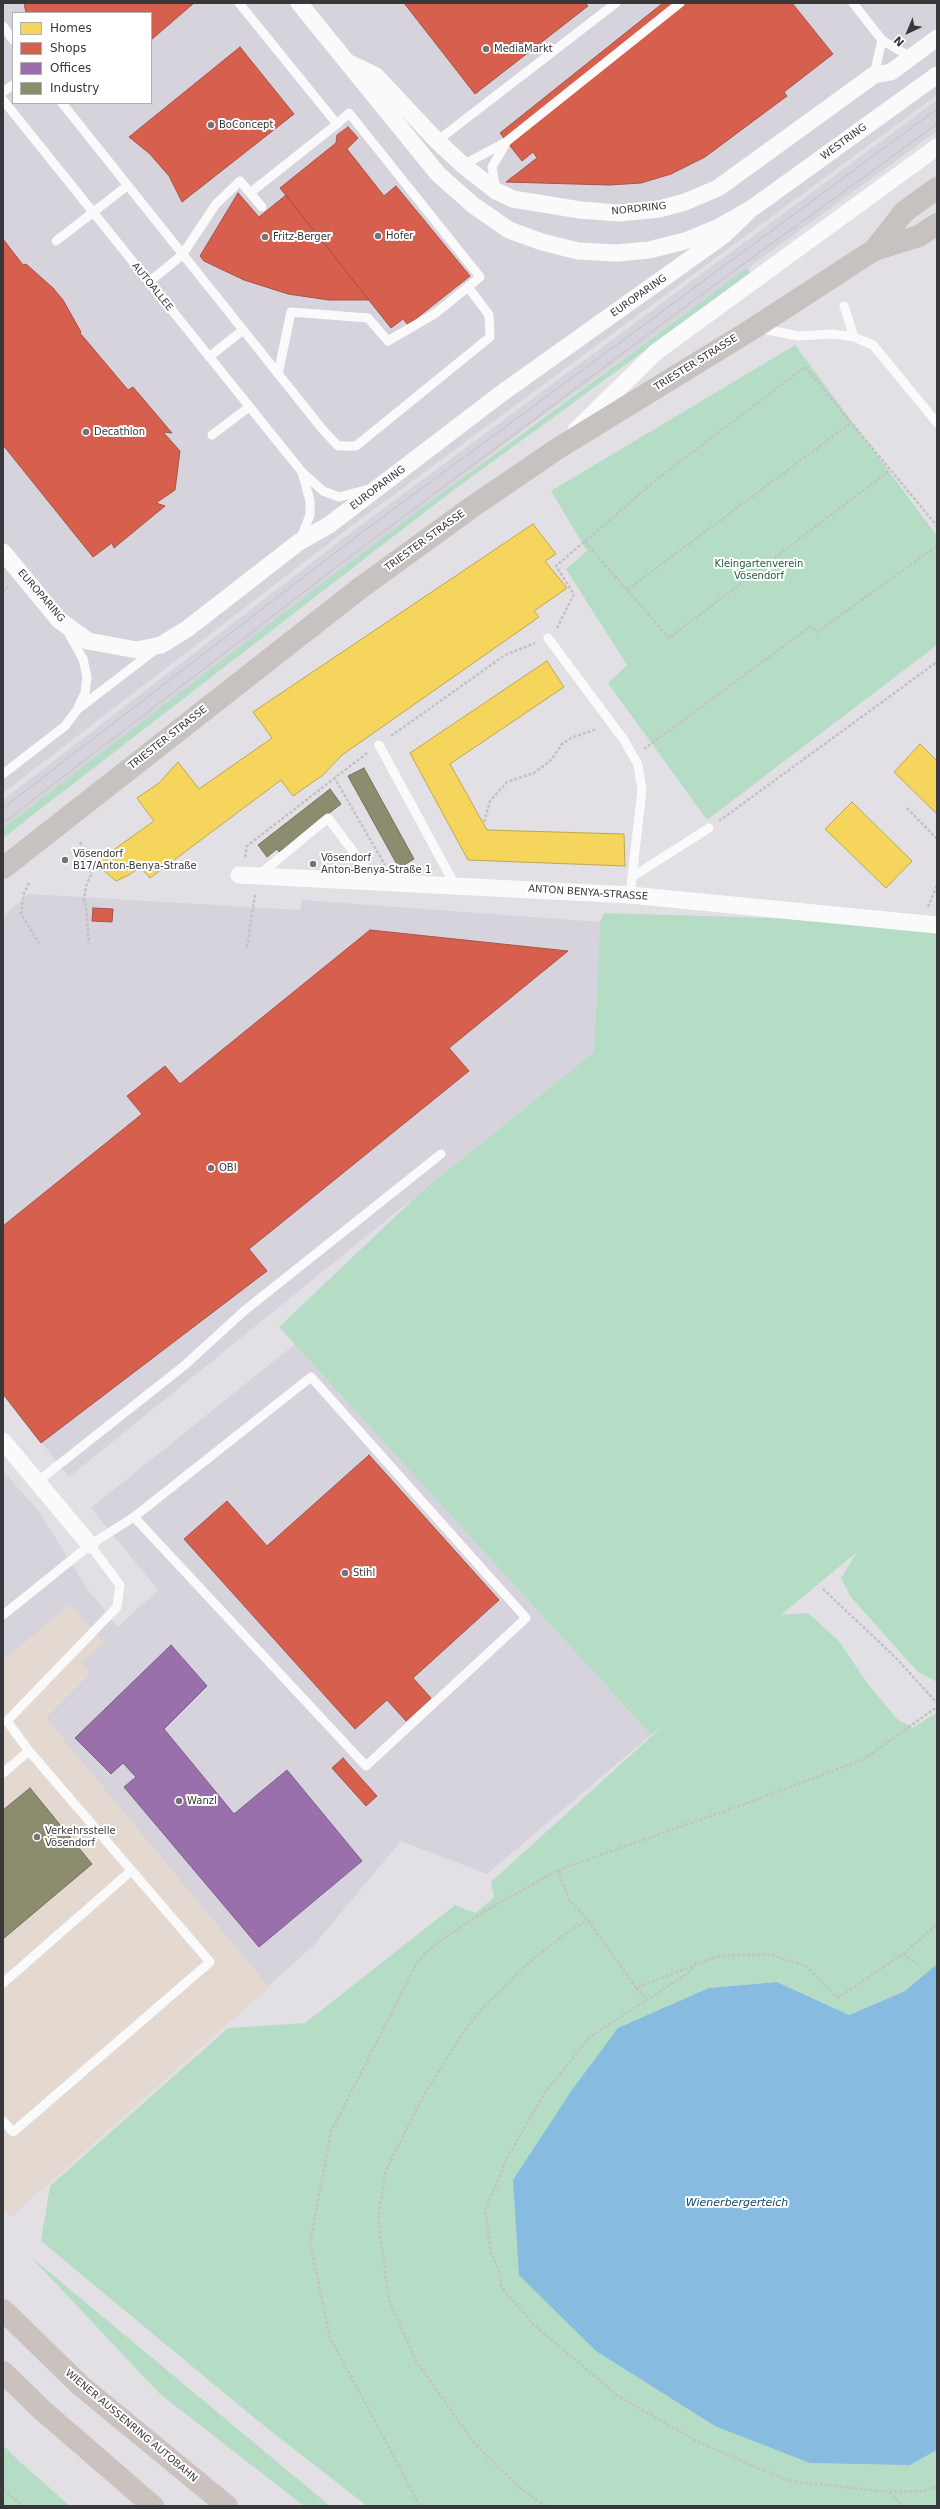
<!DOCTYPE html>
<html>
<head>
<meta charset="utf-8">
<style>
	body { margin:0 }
	#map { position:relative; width:940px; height:2509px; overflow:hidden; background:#e2e0e4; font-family:"DejaVu Sans",sans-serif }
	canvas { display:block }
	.frame { position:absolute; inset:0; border:4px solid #38373a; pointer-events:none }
	.legend { position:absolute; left:12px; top:12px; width:140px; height:92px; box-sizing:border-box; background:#fff; border:1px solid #afafb0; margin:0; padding:5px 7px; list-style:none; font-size:12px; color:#38373a }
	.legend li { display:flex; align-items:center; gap:8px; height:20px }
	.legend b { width:20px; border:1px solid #afafb0 }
	.north { position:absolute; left:888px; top:12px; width:40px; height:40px; -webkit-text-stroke:3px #fff; paint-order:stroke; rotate:224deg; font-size:11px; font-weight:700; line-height:16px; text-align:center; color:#38373a }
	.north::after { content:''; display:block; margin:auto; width:14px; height:18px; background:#38373a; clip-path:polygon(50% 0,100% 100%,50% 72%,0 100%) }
</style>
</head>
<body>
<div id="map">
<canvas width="940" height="2509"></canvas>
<div class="frame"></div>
<ul class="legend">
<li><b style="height:11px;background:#f6d55c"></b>Homes</li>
<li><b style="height:11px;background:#d6604d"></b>Shops</li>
<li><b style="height:11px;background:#9970ab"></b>Offices</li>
<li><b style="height:11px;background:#8c8c6e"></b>Industry</li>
</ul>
<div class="north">N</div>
</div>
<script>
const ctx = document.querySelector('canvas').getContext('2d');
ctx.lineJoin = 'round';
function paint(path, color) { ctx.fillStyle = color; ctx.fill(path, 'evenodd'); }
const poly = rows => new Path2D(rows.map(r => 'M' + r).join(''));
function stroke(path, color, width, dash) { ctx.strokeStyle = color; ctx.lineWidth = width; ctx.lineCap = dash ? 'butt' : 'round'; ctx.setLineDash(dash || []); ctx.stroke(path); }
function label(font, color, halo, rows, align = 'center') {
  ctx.font = font + ' "DejaVu Sans",sans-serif'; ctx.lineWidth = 4; ctx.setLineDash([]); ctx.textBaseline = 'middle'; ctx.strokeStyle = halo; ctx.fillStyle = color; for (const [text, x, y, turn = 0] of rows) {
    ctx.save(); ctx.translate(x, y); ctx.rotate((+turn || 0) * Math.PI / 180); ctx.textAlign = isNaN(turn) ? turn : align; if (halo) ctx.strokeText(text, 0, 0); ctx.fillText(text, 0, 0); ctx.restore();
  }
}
paint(poly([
	[3,3,937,3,937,95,350,527,3,793],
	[13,13,151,13,151,103,13,103],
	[937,100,937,131,524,430,3,828,3,800,349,534],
	[29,894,300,910,302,900,600,922,594,1052,69,1477,3,1394,3,916],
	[295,1344,651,1735,487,1874,401,1841,314,1945,11,2217,3,2208,3,1471,38,1510,88,1590,118,1627,158,1590,91,1508]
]), '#d6d3dc');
paint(poly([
	[70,1604,104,1643,81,1662,90,1674,46,1718,269,1987,11,2217,3,2208,3,1660]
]), '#e4d9d1');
paint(poly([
	[747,268,751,273,451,492,3,838,3,828,408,518],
	[795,345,937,536,937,645,707,820,608,683,627,665,566,569,587,551,551,491],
	[604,913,770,918,937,931,937,1682,918,1672,850,1596,841,1578,857,1552,781,1615,808,1613,838,1640,868,1684,897,1719,913,1728,937,1712,937,1964,905,1991,849,2015,777,1982,709,1988,910,2465,937,2450,937,2506,367,2506,258,2421,41,2241,50,2186,228,2028,305,2023,455,1905,475,1913,494,1898,491,1882,666,1723,651,1735,279,1327,421,1192,594,1052,600,922],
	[31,2257,330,2506,304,2506,160,2394],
	[3,2445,21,2463,70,2506,3,2506]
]), '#b5ddc6');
paint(poly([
	[937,1964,937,2450,910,2465,810,2463,715,2426,596,2351,519,2275,513,2180,572,2090,618,2028,709,1988,777,1982,849,2015,905,1991]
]), '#87bbe0');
const homes = poly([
	[533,524,556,554,545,561,567,588,534,611,539,617,342,755,323,775,293,796,281,780,150,878,140,867,129,875,116,881,95,863,154,821,137,798,159,783,178,762,199,789,272,738,253,712,533,524],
	[547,661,564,687,450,764,487,830,624,834,625,866,468,860,410,753,547,661],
	[920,744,937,761,937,814,894,772,920,744],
	[852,802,912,861,886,888,825,829,852,802]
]);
paint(homes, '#f6d55c');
stroke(homes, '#bda652', 1);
const shops = poly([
	[24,3,194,3,151,40,151,13,26,13,24,3],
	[404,3,585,3,588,6,475,94,404,3],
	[663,3,792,3,833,54,784,92,787,96,705,157,671,174,641,183,609,185,506,182,537,158,533,152,522,161,500,133,663,3],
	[240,47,294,114,182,202,169,176,150,154,129,137,240,47],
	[348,127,358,138,347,149,384,196,396,186,470,276,408,325,403,319,391,328,280,188,336,143,337,135,348,127],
	[238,193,259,217,286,195,369,300,329,300,288,294,244,280,204,261,200,256,238,193],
	[3,239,23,265,26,264,53,288,63,300,81,332,80,333,128,390,133,387,172,433,163,432,180,451,175,490,156,503,165,506,114,548,112,543,93,557,3,445,3,239],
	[93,908,113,909,112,922,92,921,93,908],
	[370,930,568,951,449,1048,469,1071,249,1249,267,1271,41,1443,3,1394,3,1226,142,1114,127,1096,165,1066,180,1084,370,930],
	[369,1455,499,1600,413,1678,431,1698,406,1721,387,1700,355,1729,184,1539,227,1501,267,1546,369,1455],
	[343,1758,377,1796,366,1806,332,1768,343,1758]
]);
paint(shops, '#d6604d');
stroke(shops, '#a75447', 1);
const offices = poly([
	[171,1645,207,1686,164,1729,234,1814,287,1770,362,1861,259,1947,124,1787,136,1777,123,1763,111,1774,75,1738,171,1645]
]);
paint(offices, '#9970ab');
stroke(offices, '#7c5f89', 1);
const industry = poly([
	[364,768,414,859,399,868,348,776,364,768],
	[330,789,341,804,279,852,277,849,267,857,258,845,330,789],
	[30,1788,92,1864,3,1939,3,1810,30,1788]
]);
paint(industry, '#8c8c6e');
stroke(industry, '#73725e', 1);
stroke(poly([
	[585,542,669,638,890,470],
	[627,590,851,423],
	[3,591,8,587],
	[557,628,574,594,556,566,656,480,805,367,937,526],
	[391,736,505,655,535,643],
	[644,749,811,626,817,632,937,546],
	[334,777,385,865],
	[907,808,937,839],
	[719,821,937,662],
	[484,822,490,801,507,782,534,773,551,760,562,744,571,738,597,729],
	[80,842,92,873,86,886,84,900,86,906,89,944],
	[245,857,247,846,367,753],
	[29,883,24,893,21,914,39,943],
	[928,907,937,885],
	[247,947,255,895],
	[823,1589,896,1658,937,1703],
	[558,1870,569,1900,588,1920,636,1988,718,1956,767,1954,806,1966,838,1998,903,1954,937,1924],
	[903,1954,920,1966],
	[696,1963,687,1974,590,2037,545,2092,507,2158,485,2211,491,2252,499,2271,501,2287,534,2325,618,2396,698,2442,784,2479,798,2482,889,2492,922,2491,937,2487],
	[636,1988,647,1999],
	[3,2490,23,2506],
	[889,2492,903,2506],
	[420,2506,330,2337,310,2243,331,2132,416,1964,433,1946,485,1911,558,1870,742,1805,864,1759,937,1707],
	[546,2506,520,2488,474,2443,416,2361,389,2300,378,2219,386,2170,423,2097,464,2031,481,2010,528,1963,568,1932,588,1920]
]), '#c2c2c3', 2.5, [3, 2]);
stroke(poly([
	[853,3,882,40,912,58],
	[3,26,13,40],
	[874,75,882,40],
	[3,92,13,85],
	[3,100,302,472,323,491,339,497,369,489],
	[62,103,323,430,338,446,356,446,490,337,489,315,468,287,480,277,349,113,337,124,239,3],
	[437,141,616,3],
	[463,165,506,142,680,3],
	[496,190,492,167,506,143],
	[250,193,337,124],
	[56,241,127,186],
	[149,282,182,255,216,204,240,181,262,207],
	[844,306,854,337],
	[758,328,798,336,833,334,854,337,873,345,937,423],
	[209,357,243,330],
	[278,374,291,312,368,318,388,341,436,313,468,287],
	[212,435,249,407],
	[301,538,310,515,310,501,302,472],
	[548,638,624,740,638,765,642,790,630,895],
	[78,709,155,650],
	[379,745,455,885],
	[3,774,65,726,77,710,85,693,87,677,83,659,68,632],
	[259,875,328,818,376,882],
	[632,877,709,828],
	[37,1482,185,1365,244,1311,441,1154],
	[3,1615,90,1545,134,1517,366,1766,526,1618,311,1377,134,1517],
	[3,1773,29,1751],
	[3,1983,131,1871],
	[3,2121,13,2132,210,1962,29,1751,7,1721,117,1607,120,1585,90,1545]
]), '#fbfafb', 9);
stroke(poly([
	[299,3,438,174,473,205,509,230,542,242,578,251,617,253,649,250,685,241,719,227,751,209,937,75],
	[349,63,376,76,437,141,463,165,496,191,513,199,580,210,619,213,659,209,685,202,718,188,874,75,891,72,937,38],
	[576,430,656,352,937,147],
	[3,552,59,620,88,641,137,650,161,645,187,629,299,542,329,525,502,393,724,235,751,209],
	[239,875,630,895,937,925],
	[3,1441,90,1545]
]), '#fbfafb', 17);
stroke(poly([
	[874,250,904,212,937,188],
	[3,868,359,589,472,507,557,449,754,328,874,250,919,236,937,224]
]), '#c7c1c0', 22);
stroke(poly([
	[3,2310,80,2385,227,2506],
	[3,2372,42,2410,153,2506]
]), '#cbc2c0', 22);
stroke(poly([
	[3,808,353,539,937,109],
	[3,823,360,549,713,286,937,124]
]), '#c3c1c3', 1);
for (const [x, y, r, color] of [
	[486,49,4,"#747276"],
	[211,125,4,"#747276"],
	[378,236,4,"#747276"],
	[265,237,4,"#747276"],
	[86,432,4,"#747276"],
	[65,860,4,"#747276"],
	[313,864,4,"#747276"],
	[211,1168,4,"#747276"],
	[345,1573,4,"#747276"],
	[179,1801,4,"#747276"],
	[37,1837,4,"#747276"]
]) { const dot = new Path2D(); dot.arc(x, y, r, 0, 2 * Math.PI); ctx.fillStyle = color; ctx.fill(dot); stroke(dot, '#fff', 1.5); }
label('10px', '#38373a', '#fff', [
	["MediaMarkt",494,49],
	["BoConcept",219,125],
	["Hofer",386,236],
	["Fritz-Berger",273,237],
	["Decathlon",94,432],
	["Vösendorf",73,854],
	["B17/Anton-Benya-Straße",73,866],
	["Vösendorf",321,858],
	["Anton-Benya-Straße 1",321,870],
	["OBI",219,1168],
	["Stihl",353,1573],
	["Wanzl",187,1801],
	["Verkehrsstelle",45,1831],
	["Vösendorf",45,1843]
], 'left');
label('10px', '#38373a', '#fff', [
	["WESTRING",844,142,-36],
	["NORDRING",639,209,-6],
	["AUTOALLEE",152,287,51],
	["EUROPARING",639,296,-35],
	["TRIESTER STRASSE",696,363,-32],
	["EUROPARING",378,488,-37],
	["TRIESTER STRASSE",425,541,-36],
	["EUROPARING",41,596,49],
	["TRIESTER STRASSE",168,738,-38],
	["ANTON BENYA-STRASSE",588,893,4],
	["WIENER AUSSENRING AUTOBAHN",131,2426,40]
]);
label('10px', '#1f5c3c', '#fff', [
	["Kleingartenverein",759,564],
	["Vösendorf",759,576]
]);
label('italic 11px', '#0d486b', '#fff', [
	["Wienerbergerteich",737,2203]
]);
</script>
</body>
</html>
